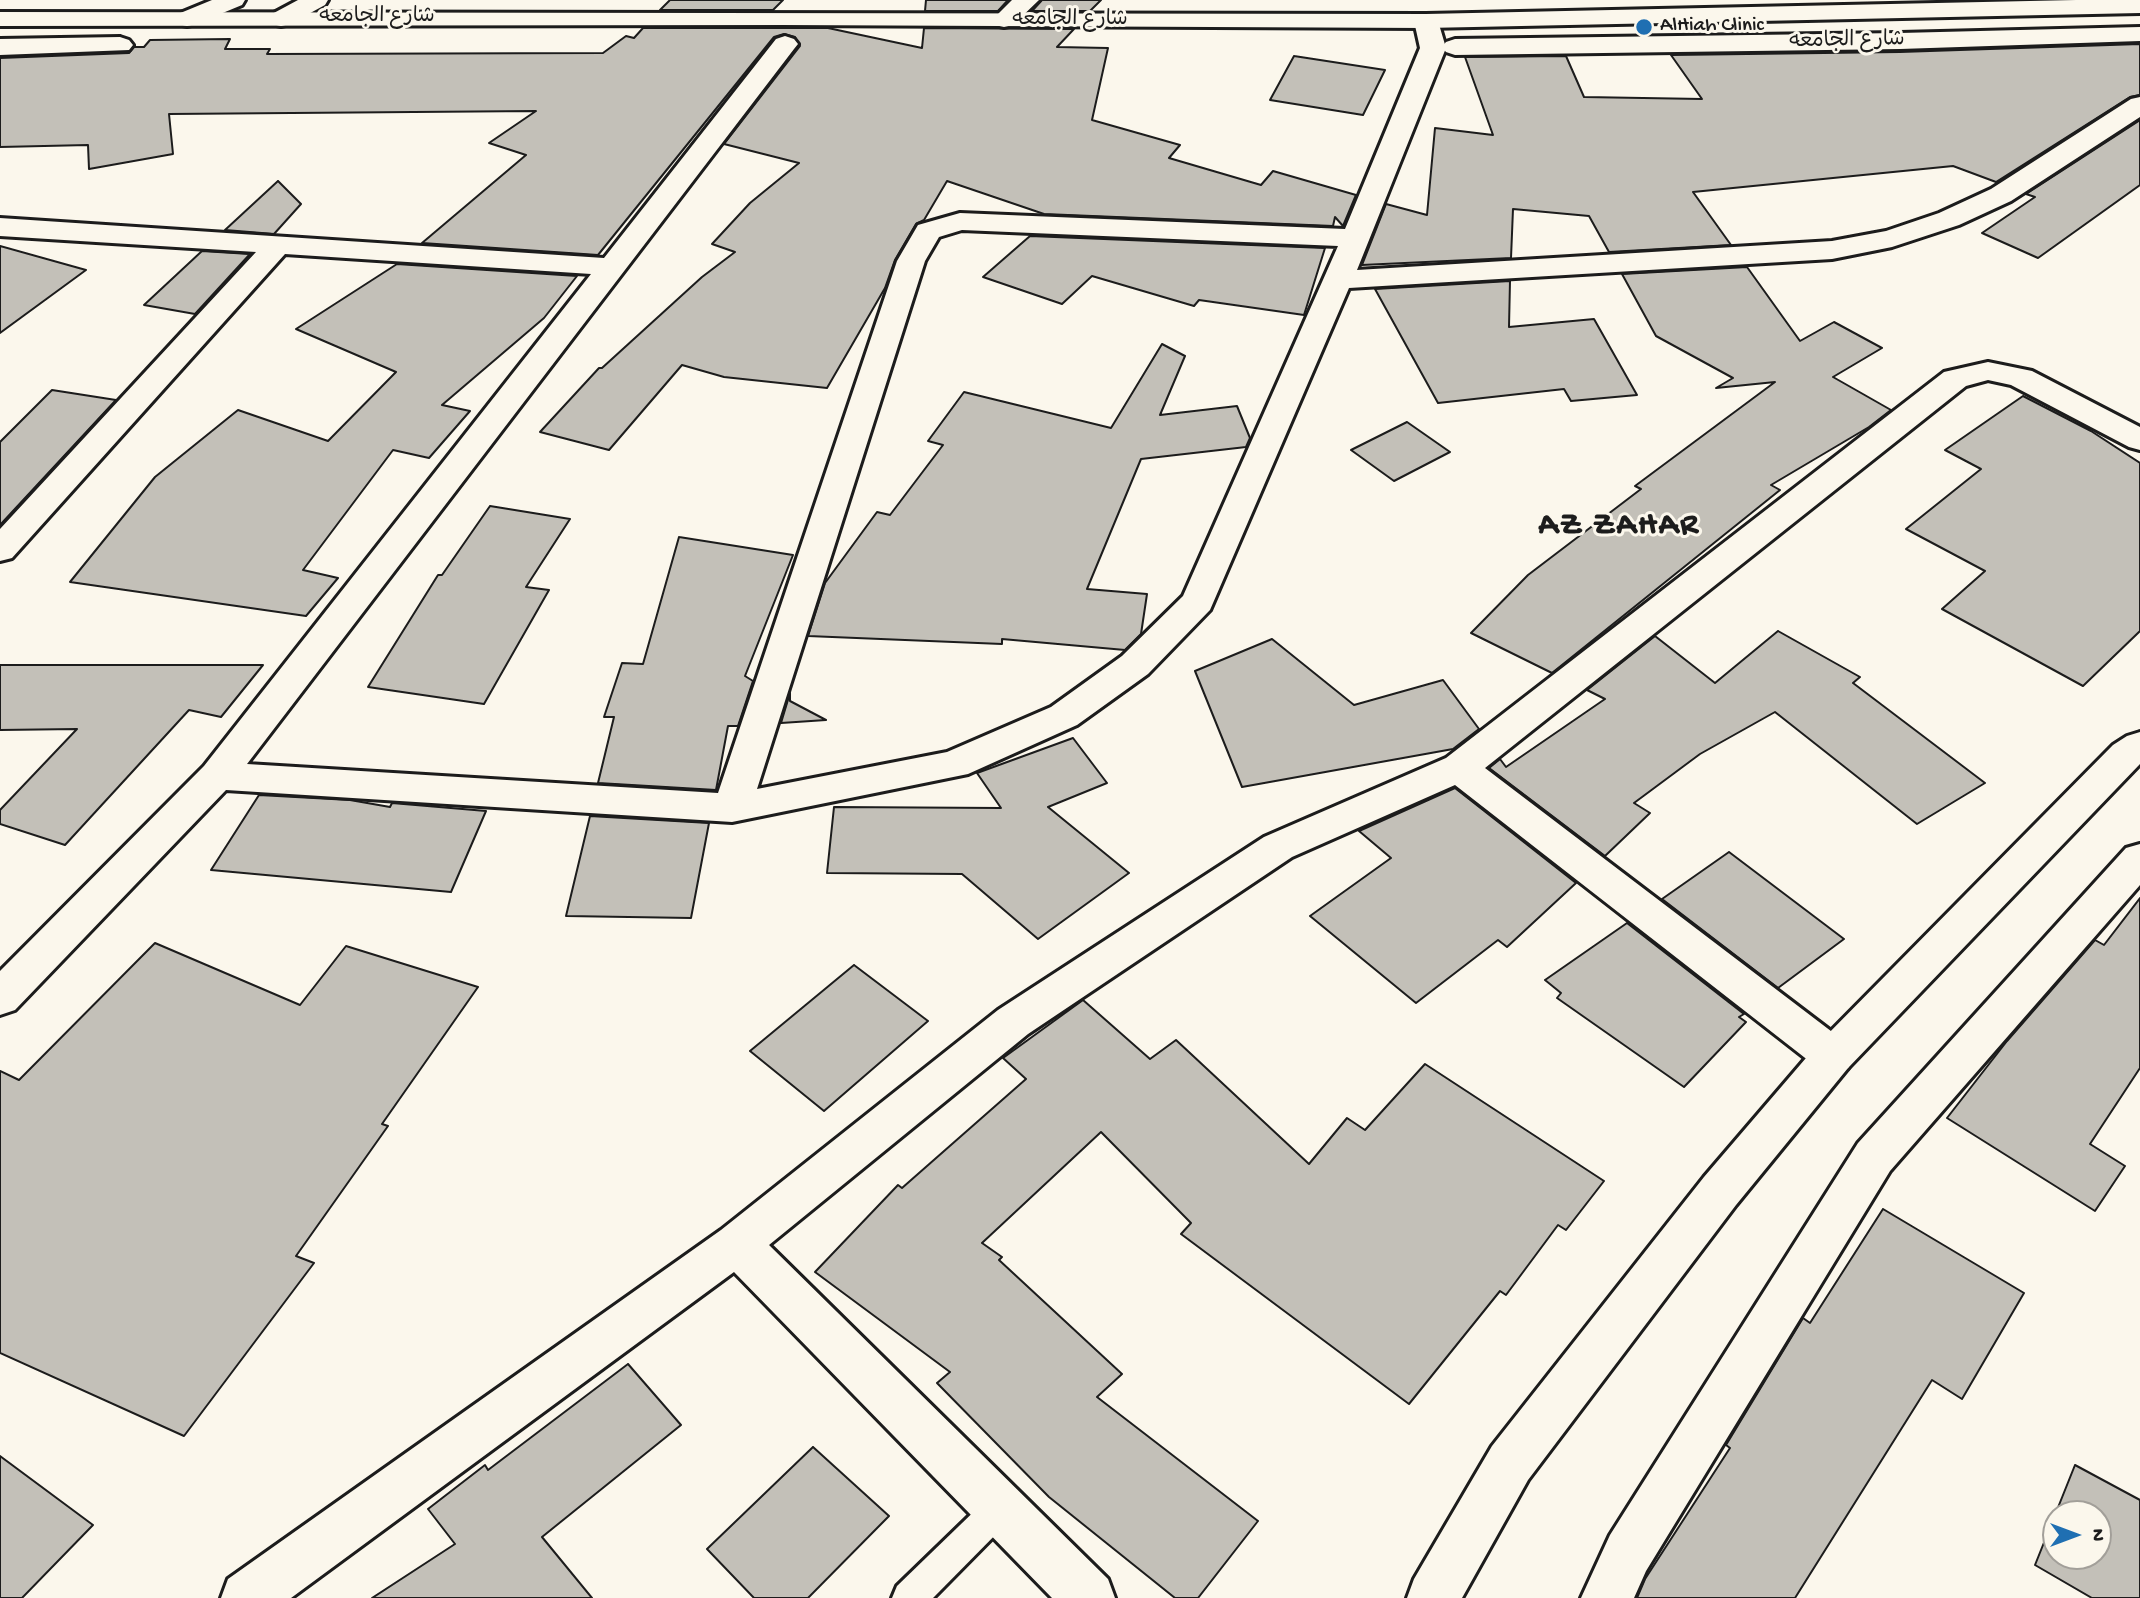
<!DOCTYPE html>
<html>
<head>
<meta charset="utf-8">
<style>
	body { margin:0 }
	#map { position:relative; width:2140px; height:1598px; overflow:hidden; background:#fbf7ec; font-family:"Gochi Hand",sans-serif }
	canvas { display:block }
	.north { position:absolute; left:2042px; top:1500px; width:70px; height:70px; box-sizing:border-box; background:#fbf7ec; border:2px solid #a29f99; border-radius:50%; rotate:90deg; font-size:19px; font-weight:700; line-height:28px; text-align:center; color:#1c1c1c }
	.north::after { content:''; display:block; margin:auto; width:24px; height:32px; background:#1f6fb2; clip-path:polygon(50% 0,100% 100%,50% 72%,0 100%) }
</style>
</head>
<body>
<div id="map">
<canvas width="2140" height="1598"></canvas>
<div class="north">N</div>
</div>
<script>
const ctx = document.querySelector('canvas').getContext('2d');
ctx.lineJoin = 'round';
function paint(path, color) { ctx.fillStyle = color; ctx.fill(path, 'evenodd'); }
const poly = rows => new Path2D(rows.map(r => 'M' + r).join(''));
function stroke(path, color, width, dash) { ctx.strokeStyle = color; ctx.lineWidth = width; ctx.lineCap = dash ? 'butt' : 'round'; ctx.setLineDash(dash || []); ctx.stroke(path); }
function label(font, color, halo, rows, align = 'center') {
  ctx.font = font + ' "Gochi Hand","Playpen Sans Arabic",sans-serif'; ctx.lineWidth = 6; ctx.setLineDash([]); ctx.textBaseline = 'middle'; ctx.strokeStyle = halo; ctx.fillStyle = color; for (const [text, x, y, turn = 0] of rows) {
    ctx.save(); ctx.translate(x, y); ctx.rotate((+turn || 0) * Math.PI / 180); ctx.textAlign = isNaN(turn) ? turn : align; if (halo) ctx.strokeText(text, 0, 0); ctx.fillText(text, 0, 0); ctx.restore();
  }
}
const building = poly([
	[670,0,783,0,773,10,660,10,670,0],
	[926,0,1008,0,998,11,925,11,926,0],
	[1042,0,1101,0,1090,11,1032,11,1042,0],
	[643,28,828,28,922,48,924,28,1074,29,1057,47,1108,48,1092,120,1180,145,1169,158,1261,185,1273,171,1356,195,1343,226,1335,217,1333,226,1044,214,947,181,924,220,916,224,895,260,885,288,827,388,724,377,682,365,609,450,540,432,599,368,602,368,702,277,735,252,712,244,750,203,799,163,724,144,800,46,795,37,784,34,774,37,598,255,422,243,526,155,489,143,536,111,169,114,173,154,89,169,88,145,0,147,0,58,129,53,134,47,144,47,150,40,230,39,225,49,270,49,267,54,603,53,626,36,634,38,643,28],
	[2140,44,2140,95,2130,97,1996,182,1953,166,1693,192,1731,245,1609,252,1589,216,1513,209,1511,258,1362,265,1386,204,1427,215,1435,128,1493,135,1465,57,1566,56,1584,97,1702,99,1671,55,1900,52,2140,44],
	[1294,56,1385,70,1363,115,1270,100,1294,56],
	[2140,120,2140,185,2038,258,1982,233,2035,197,2026,194,2140,120],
	[278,181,301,204,274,234,225,230,278,181],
	[1030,236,1325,248,1304,315,1199,300,1194,306,1092,276,1062,304,983,277,1030,236],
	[0,246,86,270,0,333,0,246],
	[202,251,250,254,195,314,144,305,202,251],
	[397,264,577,276,544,318,442,405,470,411,429,458,393,450,303,570,338,578,306,616,70,582,155,477,238,410,328,441,396,372,296,329,397,264],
	[1747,267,1800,341,1834,322,1882,348,1833,377,1891,410,1869,427,1771,485,1780,490,1552,673,1471,633,1528,575,1641,489,1635,486,1775,382,1716,388,1733,378,1656,336,1622,274,1747,267],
	[1510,281,1509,327,1594,319,1637,395,1571,401,1564,389,1438,403,1375,289,1510,281],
	[1162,344,1185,356,1160,415,1237,406,1250,438,1246,447,1141,459,1087,589,1147,594,1141,634,1125,650,1002,639,1002,644,808,636,825,583,877,512,890,515,943,445,928,441,964,392,1111,428,1162,344],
	[52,390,116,400,0,525,0,442,52,390],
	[2023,396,2091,431,2140,463,2140,631,2083,686,1942,609,1985,571,1906,529,1981,469,1945,450,2023,396],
	[1407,422,1450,452,1394,481,1351,450,1407,422],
	[490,506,570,519,526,587,549,590,484,704,368,687,438,575,442,575,490,506],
	[679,537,793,555,745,676,753,681,738,726,728,726,716,790,598,783,614,717,604,717,622,663,643,664,679,537],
	[1778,631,1860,677,1853,683,1985,783,1917,824,1775,712,1700,754,1634,803,1650,813,1605,856,1489,768,1500,759,1506,767,1605,699,1587,690,1655,636,1715,683,1778,631],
	[1272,639,1354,705,1443,680,1479,729,1453,749,1242,787,1195,671,1272,639],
	[0,665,263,665,221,717,189,710,65,845,0,824,0,810,77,729,0,730,0,665],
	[790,693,790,701,826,720,781,723,790,693],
	[1073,738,1107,783,1048,807,1129,873,1038,939,962,874,827,873,834,807,1001,808,977,773,1073,738],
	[1455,788,1576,883,1507,947,1498,940,1416,1003,1310,916,1391,858,1359,831,1455,788],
	[259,795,350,800,390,807,392,803,486,811,451,892,211,870,259,795],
	[590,816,709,823,691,918,566,916,590,816],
	[1729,852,1844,939,1778,988,1662,899,1729,852],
	[2140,898,2140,1068,2090,1144,2125,1166,2095,1211,1947,1118,2007,1041,2095,940,2104,945,2140,898],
	[1627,923,1744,1014,1739,1017,1746,1022,1684,1087,1557,998,1561,993,1545,980,1627,923],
	[155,943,300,1005,346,946,478,987,382,1124,388,1126,296,1256,314,1263,184,1436,0,1353,0,1071,19,1080,155,943],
	[854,965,928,1021,824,1111,750,1051,854,965],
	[1083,1000,1150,1059,1176,1040,1309,1164,1347,1118,1365,1130,1425,1064,1604,1181,1566,1230,1558,1225,1506,1295,1500,1291,1409,1404,1181,1234,1191,1223,1101,1132,982,1243,1002,1257,999,1260,1122,1374,1097,1397,1258,1521,1198,1598,1175,1598,1049,1497,937,1383,950,1372,815,1272,898,1185,902,1188,1026,1079,1003,1058,1083,1000],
	[1883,1209,2024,1293,1962,1399,1932,1380,1795,1598,1637,1598,1645,1579,1730,1448,1726,1445,1803,1318,1810,1323,1883,1209],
	[628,1364,681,1425,542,1537,592,1598,372,1598,455,1544,428,1509,485,1465,488,1470,628,1364],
	[813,1447,889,1516,808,1598,754,1598,707,1549,813,1447],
	[0,1456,93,1525,22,1598,0,1598,0,1456],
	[2075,1465,2140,1500,2140,1598,2092,1598,2035,1565,2075,1465],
	[2056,1514,2098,1514,2098,1556,2056,1556,2056,1514]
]);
paint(building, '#c3c0b8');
stroke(building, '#1c1c1c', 2);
const lane = poly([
	[1000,1492,1011,1497,1016,1508,1011,1519,933,1598,892,1598,897,1586,989,1497,1000,1492]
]);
const street = poly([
	[212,0,245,0,242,5,196,24,187,26,178,24,175,19,178,14,212,0],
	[298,0,328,0,325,5,290,24,281,26,272,24,269,19,272,14,298,0],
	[1012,0,1039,0,1013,25,1004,27,995,25,992,20,1012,0],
	[1426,14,1435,16,1438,21,1446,48,1357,270,1832,241,1886,231,1939,213,1991,189,2131,99,2140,97,2140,117,2011,201,1959,225,1892,247,1832,259,1349,288,1210,610,1148,674,1077,725,968,774,732,822,226,790,15,1010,0,1015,0,971,204,766,591,274,285,254,12,558,0,561,0,529,256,252,0,236,0,218,604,258,776,39,785,36,794,39,798,44,794,49,247,764,718,793,897,261,918,225,960,213,1345,229,1420,48,1414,21,1417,16,1426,14],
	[962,230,1338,246,1183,596,1122,656,1051,707,947,752,757,789,925,261,939,237,962,230],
	[1988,362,2032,371,2140,427,2140,450,2129,447,2011,385,1988,380,1966,386,1485,768,1848,1044,1855,1056,1848,1068,1833,1074,1818,1068,1455,785,1292,857,1028,1034,769,1245,1108,1579,1115,1598,1052,1598,734,1272,291,1598,221,1598,228,1579,721,1230,998,1010,1264,837,1446,758,1944,372,1988,362]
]);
const secondary = poly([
	[2076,0,2140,0,2140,13,1426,28,783,25,0,26,0,12,1426,14,2076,0],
	[2140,27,2140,41,1900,49,1455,55,1446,52,1442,47,1446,42,1455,39,1900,33,2140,27],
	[120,37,129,40,133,45,129,50,0,55,0,39,120,37],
	[2140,732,2140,764,1848,1068,1736,1205,1528,1480,1462,1598,1407,1598,1414,1579,1492,1446,1704,1177,1818,1044,2113,745,2127,736,2140,732],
	[2140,844,2140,885,1890,1171,1646,1571,1634,1598,1581,1598,1610,1535,1858,1143,2126,848,2140,844]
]);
stroke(lane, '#1c1c1c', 6);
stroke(street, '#1c1c1c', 6);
stroke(secondary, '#1c1c1c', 6);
paint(lane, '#fbf7ec');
paint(street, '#fbf7ec');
paint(secondary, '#fbf7ec');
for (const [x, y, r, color] of [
	[1644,27,9,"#1f6fb2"]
]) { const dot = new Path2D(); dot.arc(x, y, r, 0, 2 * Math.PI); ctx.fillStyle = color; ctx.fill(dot); stroke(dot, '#fbf7ec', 2.5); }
label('21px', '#1c1c1c', '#fbf7ec', [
	["شارع الجامعه",377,18],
	["شارع الجامعه",1070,21],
	["شارع الجامعه",1847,42,-1]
]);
label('21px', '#1c1c1c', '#fbf7ec', [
	["AlHiah Clinic",1660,27]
], 'left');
ctx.letterSpacing = '2px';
label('bold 33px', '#1c1c1c', '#fbf7ec', [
	["AZ ZAHAR",1619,527]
]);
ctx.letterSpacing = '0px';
</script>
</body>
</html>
